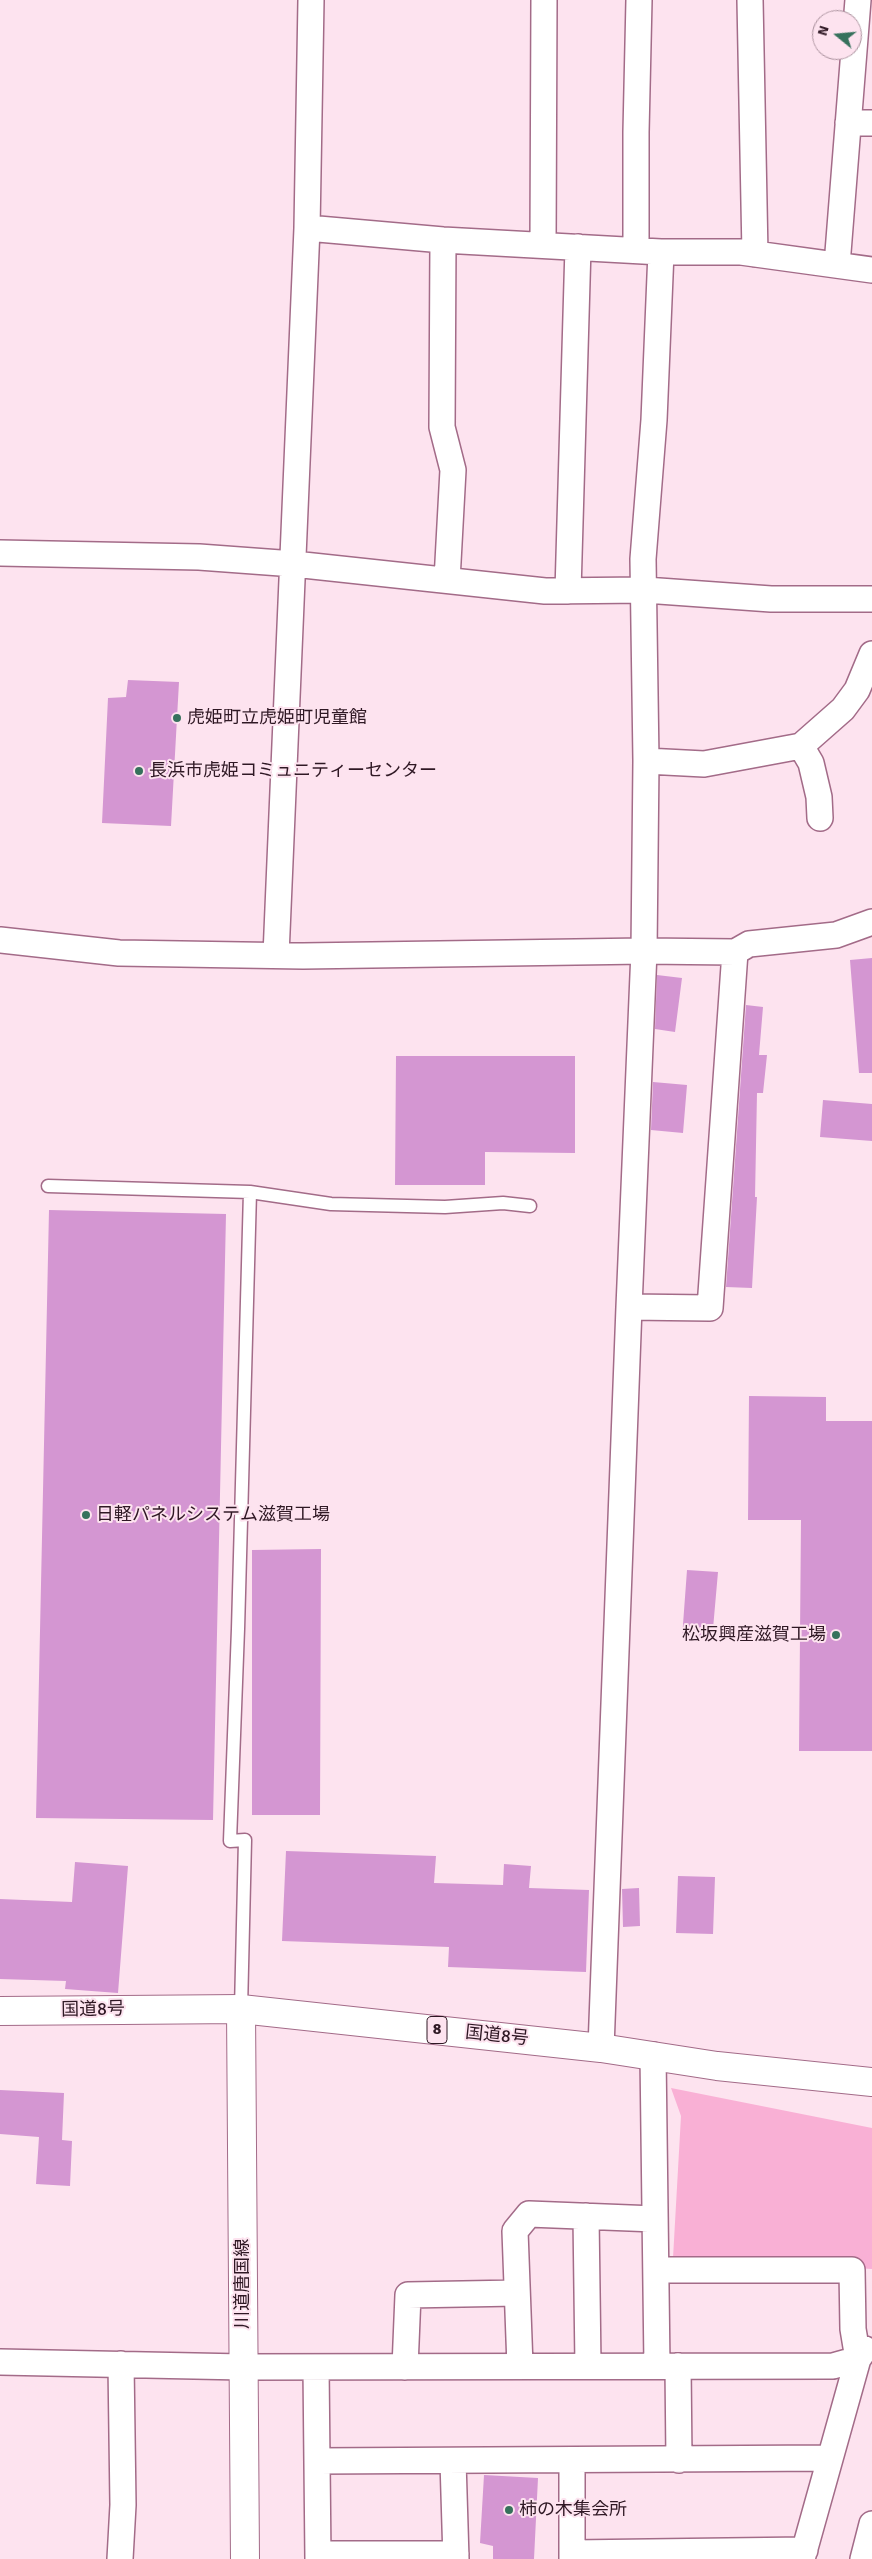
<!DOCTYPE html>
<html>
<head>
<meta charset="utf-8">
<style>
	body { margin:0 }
	#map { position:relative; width:872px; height:2559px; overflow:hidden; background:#fde3ef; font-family:Signika,sans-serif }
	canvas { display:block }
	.north { position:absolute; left:812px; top:10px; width:50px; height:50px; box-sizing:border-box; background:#fde3ef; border:1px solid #ab929e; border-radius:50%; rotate:287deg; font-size:14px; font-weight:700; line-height:20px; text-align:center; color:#2f1824 }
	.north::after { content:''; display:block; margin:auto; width:18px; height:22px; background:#36715c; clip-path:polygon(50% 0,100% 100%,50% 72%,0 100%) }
</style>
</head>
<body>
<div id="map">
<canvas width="872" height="2559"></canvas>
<div class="north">N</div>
</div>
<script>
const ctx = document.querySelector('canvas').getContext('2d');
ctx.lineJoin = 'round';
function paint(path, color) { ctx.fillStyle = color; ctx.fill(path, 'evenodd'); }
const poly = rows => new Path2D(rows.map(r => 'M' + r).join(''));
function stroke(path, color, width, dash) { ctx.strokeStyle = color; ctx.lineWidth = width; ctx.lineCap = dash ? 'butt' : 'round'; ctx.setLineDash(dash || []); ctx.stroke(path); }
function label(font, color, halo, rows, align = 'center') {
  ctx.font = font + ' Signika,"Noto Sans JP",sans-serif'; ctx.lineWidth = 4; ctx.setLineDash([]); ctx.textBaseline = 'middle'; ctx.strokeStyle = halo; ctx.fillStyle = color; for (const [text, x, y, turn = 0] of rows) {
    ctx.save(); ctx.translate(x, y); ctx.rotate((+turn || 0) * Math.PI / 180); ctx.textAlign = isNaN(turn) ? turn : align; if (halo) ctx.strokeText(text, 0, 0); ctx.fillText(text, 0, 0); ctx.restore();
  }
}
paint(poly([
	[671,2088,872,2128,872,2269,673,2258,681,2116]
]), '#f9b0d5');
paint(poly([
	[128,680,179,682,171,826,102,823,108,698,126,697],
	[872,958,872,1073,859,1073,850,960],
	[657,975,682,978,675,1032,655,1029],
	[746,1005,763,1007,759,1055,767,1055,763,1093,757,1093,755,1197,757,1197,752,1288,726,1287],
	[396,1056,575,1056,575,1153,485,1152,485,1185,395,1185],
	[653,1082,687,1085,683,1133,651,1130],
	[823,1100,872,1104,872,1141,820,1137],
	[49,1210,226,1214,213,1820,36,1818],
	[749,1396,826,1397,826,1421,872,1421,872,1751,799,1751,801,1520,748,1520],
	[321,1549,320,1815,252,1815,252,1550],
	[687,1570,718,1572,712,1640,682,1638],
	[286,1851,436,1856,434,1883,503,1885,504,1864,531,1866,529,1888,589,1890,586,1972,448,1967,449,1947,282,1941],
	[75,1862,128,1866,118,1993,65,1989,66,1981,0,1979,0,1899,72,1902],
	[678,1876,715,1877,713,1934,676,1933],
	[639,1888,640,1926,623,1927,622,1889],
	[0,2090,64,2093,62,2140,72,2141,70,2186,36,2184,39,2137,0,2134],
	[484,2475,538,2478,534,2559,493,2559,493,2546,480,2543]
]), '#d496d2');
const lane = poly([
	[48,1186,250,1192,238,1629,230,1841,245,1840,241,2009],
	[250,1192,331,1204,445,1207,503,1203,530,1206]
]);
const street = poly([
	[750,0,755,254],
	[848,123,872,123],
	[443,240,442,427,453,470,447,580],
	[543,245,544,0],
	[636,250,636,132,639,0],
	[661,252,741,252,872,270],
	[837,265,858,0],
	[0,553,199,557,294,564,545,591,645,590,771,599,872,599],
	[568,591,578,247],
	[801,746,843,709,857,690,872,654],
	[646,761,704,764,801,746,811,763,819,797,820,818],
	[0,940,119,953,303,956,644,951,646,761,643,559,654,420,661,252,443,240,307,228],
	[276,955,307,228,311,0],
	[629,1307,644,951,735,952],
	[601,2048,629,1307,710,1308,735,952,749,944,836,935,872,922],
	[653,2055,657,2366],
	[586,2216,588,2366],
	[656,2270,852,2270,853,2329,858,2359],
	[0,2362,243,2367,833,2366,858,2359],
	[520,2366,515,2231,529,2214,655,2219],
	[678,2366,679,2460],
	[316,2367,318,2559],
	[405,2367,408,2295,517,2293],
	[318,2461,830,2458],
	[453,2461,456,2559],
	[572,2553,805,2550],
	[318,2554,456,2554],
	[120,2559,123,2505,121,2364],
	[572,2559,572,2460],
	[802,2559,858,2359,865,2349],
	[863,2559,872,2524]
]);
const secondary = poly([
	[241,2009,245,2559]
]);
const highway = poly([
	[0,2011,241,2009,601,2048,717,2066,872,2082]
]);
stroke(lane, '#a36b88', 15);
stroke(street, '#a36b88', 28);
stroke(secondary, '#a36b88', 30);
stroke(highway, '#a36b88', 30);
stroke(lane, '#fff', 12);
stroke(street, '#fff', 25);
stroke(secondary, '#fff', 28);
stroke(highway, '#fff', 28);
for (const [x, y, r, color] of [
	[177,718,5,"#36715c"],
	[139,771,5,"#36715c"],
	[86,1515,5,"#36715c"],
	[836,1635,5,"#36715c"],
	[509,2510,5,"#36715c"]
]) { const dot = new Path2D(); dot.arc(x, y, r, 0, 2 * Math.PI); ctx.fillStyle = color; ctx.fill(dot); stroke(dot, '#fde3ef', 2); }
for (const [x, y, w] of [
	[437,2030,20]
]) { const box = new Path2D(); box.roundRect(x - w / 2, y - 13.5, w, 27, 4); ctx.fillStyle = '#fde3ef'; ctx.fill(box); stroke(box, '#2f1824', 1); }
label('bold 16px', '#2f1824', null, [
	["8",437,2030]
]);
label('18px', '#2f1824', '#fde3ef', [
	["虎姫町立虎姫町児童館",187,718],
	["長浜市虎姫コミュニティーセンター",149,771],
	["日軽パネルシステム滋賀工場",96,1515],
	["松坂興産滋賀工場",826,1635,"right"],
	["柿の木集会所",519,2510]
], 'left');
label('18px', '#2f1824', '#fde3ef', [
	["国道8号",93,2010,-1],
	["国道8号",497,2036,6],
	["川道唐国線",243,2284,-90]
]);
</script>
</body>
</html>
